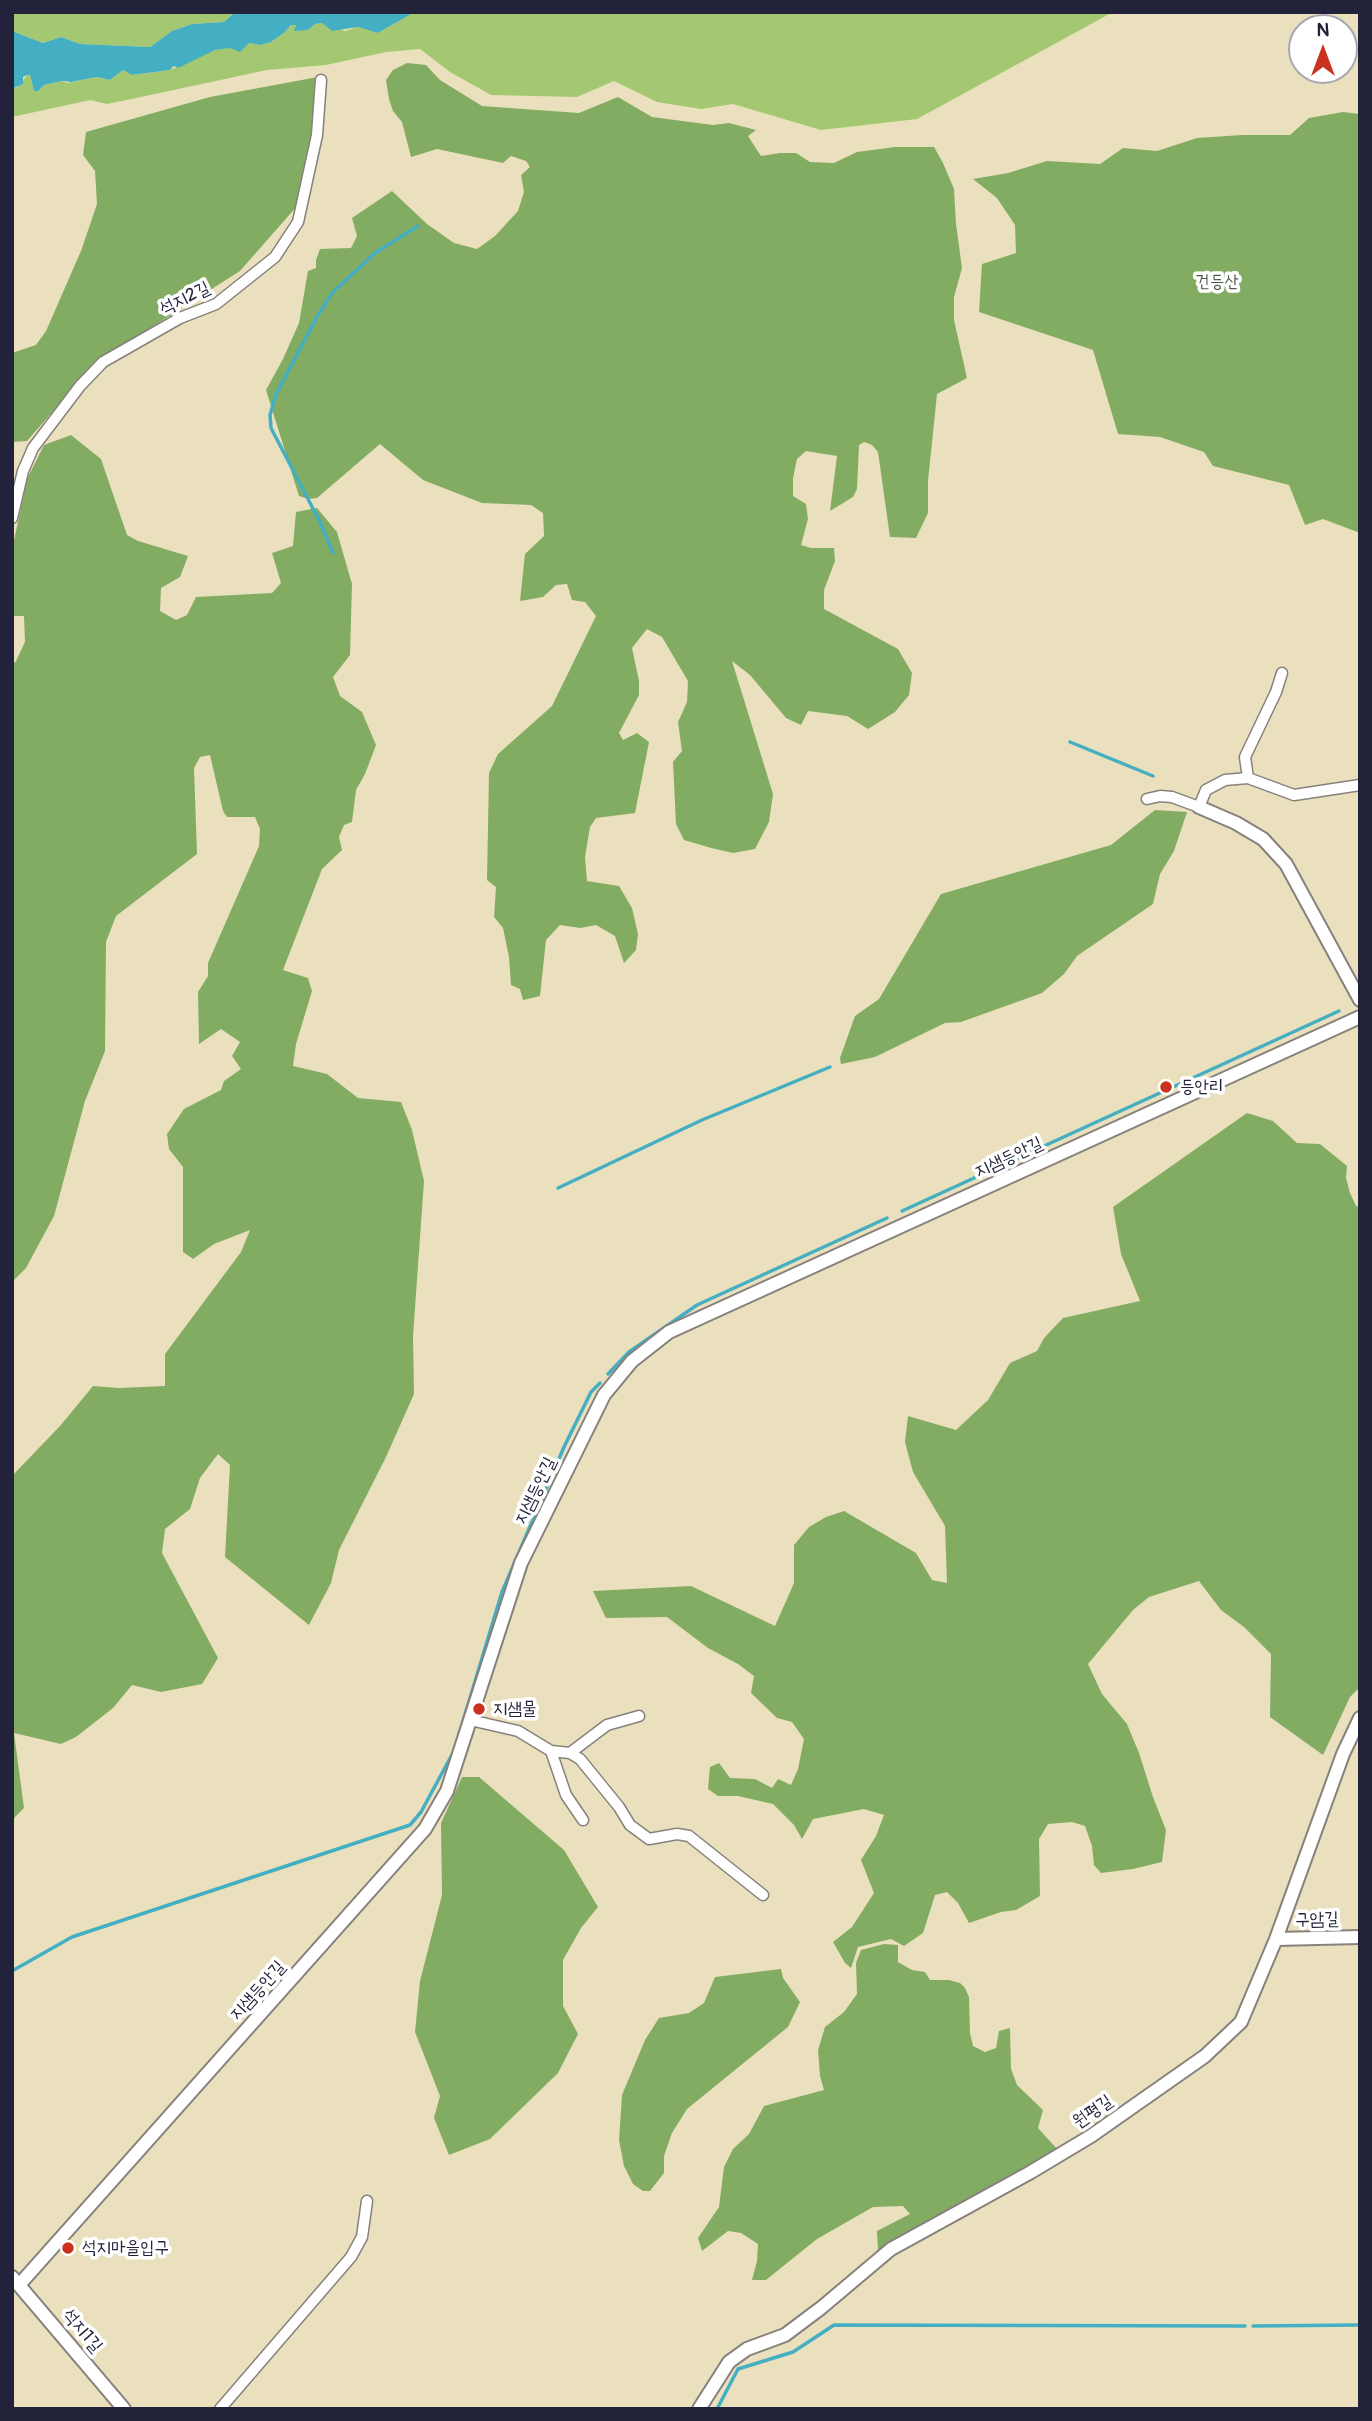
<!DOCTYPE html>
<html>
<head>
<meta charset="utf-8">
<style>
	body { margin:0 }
	#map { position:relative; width:1372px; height:2421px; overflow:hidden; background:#ebe0be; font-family:Pangolin,sans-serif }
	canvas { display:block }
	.frame { position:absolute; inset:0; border:14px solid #22223b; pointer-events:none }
	.north { position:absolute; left:1288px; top:14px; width:70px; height:70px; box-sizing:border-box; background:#fff; border:2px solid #a7a7b1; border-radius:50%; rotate:0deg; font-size:19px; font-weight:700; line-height:28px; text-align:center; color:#22223b }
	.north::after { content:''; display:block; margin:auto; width:24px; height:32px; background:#c8321e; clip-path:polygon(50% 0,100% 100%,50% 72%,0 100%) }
</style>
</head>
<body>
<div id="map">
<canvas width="1372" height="2421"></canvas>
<div class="frame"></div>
<div class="north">N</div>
</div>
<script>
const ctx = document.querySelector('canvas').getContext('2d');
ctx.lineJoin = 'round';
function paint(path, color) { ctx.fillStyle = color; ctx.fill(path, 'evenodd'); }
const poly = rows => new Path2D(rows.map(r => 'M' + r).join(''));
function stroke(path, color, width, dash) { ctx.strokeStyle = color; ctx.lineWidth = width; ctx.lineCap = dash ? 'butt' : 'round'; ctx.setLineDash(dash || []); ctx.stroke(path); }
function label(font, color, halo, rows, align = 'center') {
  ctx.font = font + ' Pangolin,"Poor Story",sans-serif'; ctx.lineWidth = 7; ctx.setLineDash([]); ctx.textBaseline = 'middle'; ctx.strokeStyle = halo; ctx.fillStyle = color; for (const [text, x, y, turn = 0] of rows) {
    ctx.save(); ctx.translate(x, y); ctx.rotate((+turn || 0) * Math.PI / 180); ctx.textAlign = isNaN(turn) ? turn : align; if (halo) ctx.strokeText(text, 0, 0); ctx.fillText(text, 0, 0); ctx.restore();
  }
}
paint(poly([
	[12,12,235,12,224,22,192,24,172,31,150,47,80,44,61,37,43,43,12,31],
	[420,12,1113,12,917,119,821,130,733,104,701,109,657,102,614,81,577,97,491,95,450,72,420,49,386,52,326,65,267,70,127,100,107,104,90,100,12,117,12,89,18,87,27,75,30,75,34,91,38,91,44,85,62,81,67,83,97,77,110,80,123,70,133,75,170,70,215,50,249,43,261,45,271,42,284,33,291,25,296,24,295,30,308,30,315,24,322,23,345,31,358,27,378,33,413,13]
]), '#a4c871');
paint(poly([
	[407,63,426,65,440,80,482,106,579,113,618,97,652,117,713,125,729,123,756,130,748,136,761,156,780,153,796,153,810,162,834,163,857,152,895,147,934,147,943,163,954,189,956,224,962,268,954,297,954,320,967,378,937,394,928,481,928,513,916,538,890,537,878,452,872,445,864,442,859,445,857,489,853,497,830,511,837,456,806,451,797,459,793,478,793,496,806,504,808,519,801,545,811,548,834,548,835,561,824,590,824,609,898,649,912,673,909,695,895,712,868,729,847,716,808,711,801,725,786,718,750,675,732,661,773,794,769,822,755,849,733,853,711,848,684,840,676,824,673,762,682,751,678,722,687,702,688,681,662,637,647,629,632,648,639,681,639,695,619,733,623,740,637,733,649,742,635,813,596,818,590,827,585,857,587,881,619,886,632,908,638,934,636,950,624,963,615,936,596,925,580,928,560,925,546,940,540,996,523,1000,520,989,511,985,509,957,503,928,494,917,496,887,487,880,489,773,498,754,552,706,596,616,585,602,572,600,567,584,556,585,543,597,520,601,525,554,544,536,543,513,531,505,482,503,423,480,380,444,317,498,308,499,299,496,266,390,283,359,299,323,308,271,316,268,316,260,320,249,351,248,357,236,352,218,392,191,427,224,454,243,477,249,495,236,518,211,524,192,521,175,530,167,526,161,511,156,503,163,437,149,411,157,402,122,393,111,389,99,386,80,393,70],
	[318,77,316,124,298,205,240,271,95,363,27,441,12,442,12,353,36,345,46,331,81,251,97,204,95,171,83,155,86,132,210,97],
	[1343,112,1360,114,1360,533,1323,519,1305,525,1289,485,1213,466,1204,452,1160,437,1118,434,1093,350,979,312,982,264,1016,253,1015,225,997,198,973,179,1008,173,1047,161,1100,164,1123,148,1157,151,1197,138,1242,135,1290,135,1309,118],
	[71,435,101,459,127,535,138,541,188,556,180,577,161,588,160,611,176,620,187,615,196,597,272,593,281,583,272,553,293,546,296,512,317,508,337,532,352,584,350,655,333,677,340,696,362,712,376,745,365,774,356,790,352,822,344,825,339,837,342,850,322,869,283,970,308,978,312,991,296,1044,293,1066,327,1074,358,1098,401,1102,412,1130,424,1181,413,1336,414,1394,386,1457,339,1550,331,1583,309,1625,225,1557,230,1465,218,1454,200,1478,190,1509,165,1529,162,1553,218,1658,202,1684,161,1692,132,1685,113,1708,76,1737,61,1744,14,1733,24,1808,15,1817,12,1825,12,1476,60,1426,93,1386,119,1388,165,1386,165,1354,241,1252,250,1230,214,1244,193,1259,183,1252,183,1167,169,1149,167,1134,184,1109,221,1090,224,1081,241,1069,232,1056,240,1042,221,1029,199,1044,198,992,208,976,208,963,259,846,260,829,255,817,227,817,223,811,210,755,200,757,194,768,197,854,116,916,106,942,105,1051,85,1101,54,1216,26,1268,12,1282,12,665,16,661,25,642,24,616,12,616,12,550,27,479,44,445],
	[1155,810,1187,812,1174,851,1160,874,1153,904,1077,956,1064,974,1042,993,961,1022,945,1023,875,1057,841,1064,840,1058,855,1016,879,999,941,894,1111,845],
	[1247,1113,1273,1121,1297,1143,1320,1144,1347,1166,1346,1178,1350,1193,1356,1206,1360,1207,1360,1687,1350,1697,1323,1755,1270,1717,1271,1654,1244,1627,1221,1610,1199,1581,1149,1597,1133,1610,1088,1664,1102,1694,1127,1724,1139,1753,1153,1797,1166,1830,1162,1862,1133,1869,1101,1873,1094,1865,1092,1846,1085,1826,1072,1822,1048,1824,1039,1839,1040,1896,1016,1910,1001,1912,969,1923,958,1903,947,1892,935,1895,923,1933,904,1946,891,1939,858,1947,851,1968,845,1963,833,1942,852,1927,874,1893,861,1860,876,1836,884,1815,864,1809,813,1819,802,1839,794,1825,773,1804,738,1796,718,1796,708,1789,710,1767,719,1763,730,1778,755,1779,772,1788,778,1779,791,1785,798,1769,804,1739,792,1722,777,1718,751,1693,754,1676,738,1664,708,1648,667,1617,606,1618,593,1591,691,1586,775,1626,794,1583,794,1545,809,1527,826,1517,844,1511,916,1553,932,1580,947,1583,945,1526,913,1472,905,1442,908,1416,956,1430,988,1400,1010,1363,1037,1351,1044,1338,1063,1318,1140,1301,1121,1254,1113,1207],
	[462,1777,479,1777,564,1850,598,1907,581,1928,563,1960,563,2006,578,2034,558,2073,490,2139,449,2155,434,2118,440,2096,415,2032,420,1981,442,1895,441,1823],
	[884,1944,898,1945,898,1962,912,1970,925,1972,930,1980,949,1980,960,1983,965,1988,969,1997,970,2033,973,2046,985,2052,996,2048,999,2031,1010,2028,1011,2069,1017,2085,1043,2110,1038,2128,1058,2150,878,2250,877,2231,910,2214,903,2206,873,2207,817,2239,766,2280,752,2280,757,2261,758,2244,741,2233,728,2231,702,2251,698,2238,719,2207,724,2167,733,2149,749,2134,764,2106,824,2090,820,2076,818,2050,825,2027,844,2012,857,1994,856,1963,861,1950],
	[781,1969,783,1978,800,2002,788,2027,687,2109,672,2133,664,2156,664,2173,650,2191,643,2191,633,2184,624,2166,619,2140,622,2095,645,2040,659,2018,689,2013,704,2003,715,1977]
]), '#83ac63');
paint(poly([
	[235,12,420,12,413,13,378,33,358,27,332,31,322,23,315,24,308,30,294,31,296,25,291,25,284,33,271,42,261,45,249,43,240,52,230,48,215,50,178,68,174,66,170,70,132,75,123,70,110,80,97,77,71,82,62,81,44,85,38,91,34,91,30,75,27,75,23,77,23,84,12,89,12,31,43,43,61,37,80,44,150,47,172,31,192,24,224,22]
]), '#44afc2');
stroke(poly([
	[333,553,320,522,271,428,270,415,276,394,318,315,333,292,375,253,418,226],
	[1070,742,1153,776],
	[558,1188,702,1120,830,1067],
	[902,1211,1339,1011],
	[608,1374,629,1352,697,1305,887,1218],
	[12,1971,72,1937,410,1825,421,1812,454,1751,502,1592,564,1447,591,1392,600,1383],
	[1253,2326,1360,2325],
	[717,2409,738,2369,793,2352,834,2325,1245,2326]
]), '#44afc2', 3.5);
const street = poly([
	[12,518,23,471,33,448,80,386,103,362,180,318,216,304,275,257,298,222,317,135,321,80],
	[1248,778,1245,757,1276,692,1282,673],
	[1147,799,1160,796,1172,797,1199,807,1206,790,1225,780,1248,778,1294,795,1360,785],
	[470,1720,518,1731,551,1751,570,1753,580,1759,619,1807,630,1825,649,1839,677,1834,689,1836,763,1895],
	[551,1751,566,1795,583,1820],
	[570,1753,607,1725,639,1716],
	[220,2409,351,2257,362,2237,367,2201]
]);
const secondary = poly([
	[1199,807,1236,823,1263,839,1286,864,1360,1000],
	[1276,1939,1360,1937],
	[12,2277,124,2409],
	[19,2285,425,1829,447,1791,521,1563,604,1395,632,1361,669,1332,1360,1017],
	[699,2409,729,2362,747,2349,785,2335,821,2308,891,2249,1031,2172,1091,2136,1205,2056,1241,2022,1276,1939,1343,1754,1360,1718]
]);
stroke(street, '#86817c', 13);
stroke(secondary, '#86817c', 16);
stroke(street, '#fff', 10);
stroke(secondary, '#fff', 12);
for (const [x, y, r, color] of [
	[1166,1087,7,"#c8321e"],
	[479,1709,7,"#c8321e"],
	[68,2248,7,"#c8321e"]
]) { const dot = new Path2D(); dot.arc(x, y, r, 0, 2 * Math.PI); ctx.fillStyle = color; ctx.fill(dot); stroke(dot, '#fff', 2.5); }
label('18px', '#505c4e', '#fff', [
	["건등산",1217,282]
]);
label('18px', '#22223b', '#fff', [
	["석지2길",185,299,-26],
	["지샘등안길",1009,1158,-25],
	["지샘등안길",536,1491,-64],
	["구암길",1317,1920,-1],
	["지샘등안길",258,1991,-48],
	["원평길",1093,2112,-35],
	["석지1길",82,2331,50]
]);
label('18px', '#22223b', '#fff', [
	["등안리",1180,1087],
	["지샘물",493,1709],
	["석지마을입구",82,2248]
], 'left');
</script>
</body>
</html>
